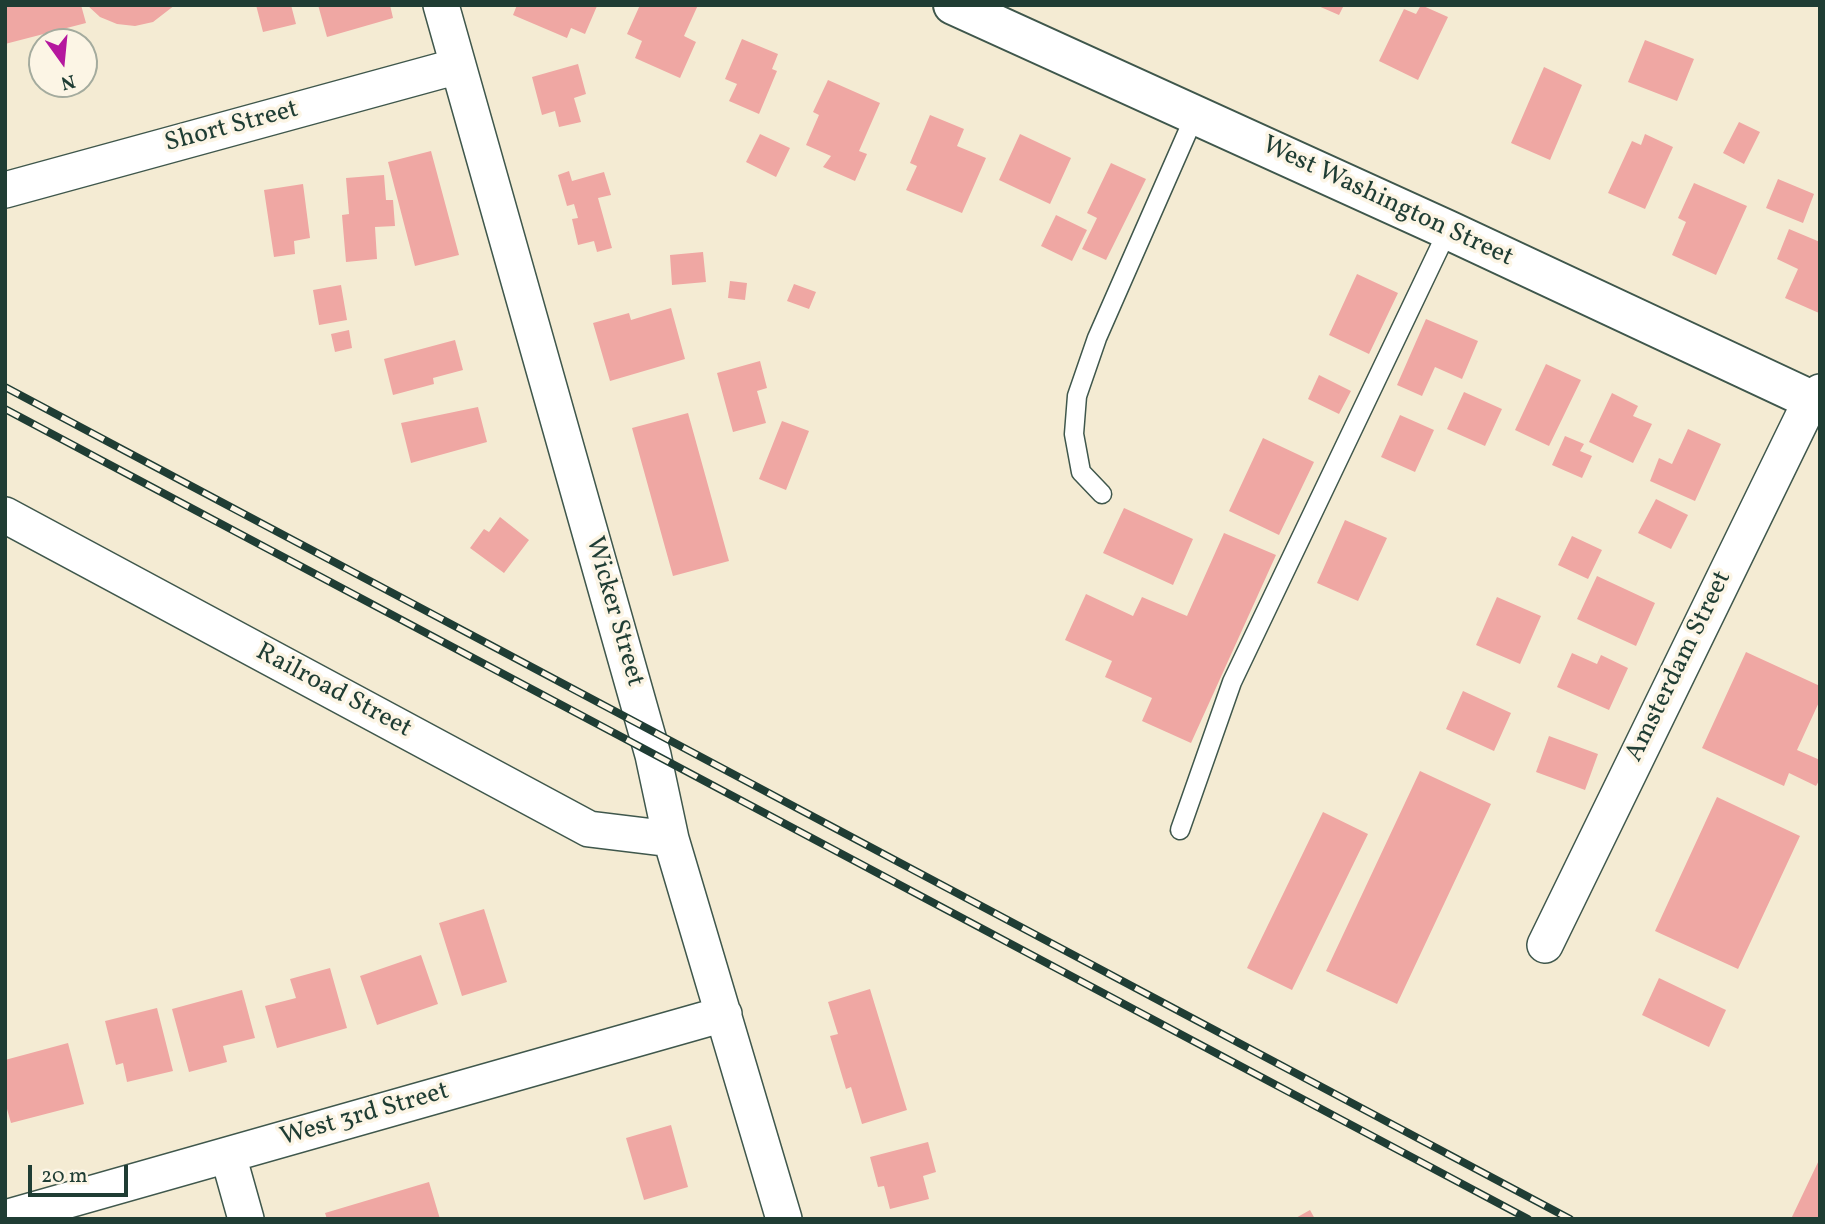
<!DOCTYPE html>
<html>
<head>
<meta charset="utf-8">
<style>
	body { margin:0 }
	#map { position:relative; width:1825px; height:1224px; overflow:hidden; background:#f4ebd3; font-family:Vollkorn,serif }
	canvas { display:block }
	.frame { position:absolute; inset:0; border:7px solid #1f3d34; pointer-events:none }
	.north { position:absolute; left:28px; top:28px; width:70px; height:70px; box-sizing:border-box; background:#fcf5e5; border:2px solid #a4ab9e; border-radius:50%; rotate:165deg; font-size:19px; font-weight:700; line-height:28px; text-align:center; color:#1f3d34 }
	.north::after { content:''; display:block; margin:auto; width:24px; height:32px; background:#b5179e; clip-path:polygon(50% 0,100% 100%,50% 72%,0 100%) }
	.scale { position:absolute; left:28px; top:1165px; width:100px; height:32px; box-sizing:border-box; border:4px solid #1f3d34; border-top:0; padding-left:9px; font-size:21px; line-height:24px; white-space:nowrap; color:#1f3d34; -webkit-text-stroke:5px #fcf5e5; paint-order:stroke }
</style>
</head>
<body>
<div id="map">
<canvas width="1825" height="1224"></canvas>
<div class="frame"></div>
<div class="north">N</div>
<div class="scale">20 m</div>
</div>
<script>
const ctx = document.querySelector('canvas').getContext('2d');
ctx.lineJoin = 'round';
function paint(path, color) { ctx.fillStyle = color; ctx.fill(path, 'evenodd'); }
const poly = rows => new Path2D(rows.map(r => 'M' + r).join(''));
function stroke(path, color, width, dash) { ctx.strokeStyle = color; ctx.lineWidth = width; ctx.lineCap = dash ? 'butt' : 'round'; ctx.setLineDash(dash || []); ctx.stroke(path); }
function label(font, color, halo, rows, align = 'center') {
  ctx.font = font + ' Vollkorn,serif'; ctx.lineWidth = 7; ctx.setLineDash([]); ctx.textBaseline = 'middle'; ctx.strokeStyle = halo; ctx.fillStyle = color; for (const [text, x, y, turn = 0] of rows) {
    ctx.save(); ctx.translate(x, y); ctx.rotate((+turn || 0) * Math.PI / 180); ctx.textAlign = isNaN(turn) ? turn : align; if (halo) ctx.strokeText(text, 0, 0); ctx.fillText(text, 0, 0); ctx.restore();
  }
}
paint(poly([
	[5,5,81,5,86,23,5,44],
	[87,5,175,5,153,22,135,26,117,24,100,17],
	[256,5,291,5,296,24,263,32],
	[318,5,390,5,393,18,327,37],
	[517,5,596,5,597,6,585,34,571,28,567,38,513,15],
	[640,5,698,5,684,36,696,42,680,78,635,58,642,41,627,34],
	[1316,5,1344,5,1339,15],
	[1421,5,1448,17,1418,80,1379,61,1404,9,1416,14],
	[742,39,778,54,772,69,777,71,759,114,729,101,737,84,725,79],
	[1645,40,1694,59,1677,101,1628,82],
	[578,64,586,94,574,98,581,122,559,127,555,111,542,115,532,77],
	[1544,67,1582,85,1550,160,1511,143],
	[828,80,880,103,859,151,867,154,855,181,823,167,831,156,806,145,819,115,813,112],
	[930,115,964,129,957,146,986,158,962,213,906,190,917,166,910,163],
	[1739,122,1760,132,1744,164,1723,153],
	[760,134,790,148,776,177,746,162],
	[1020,134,1071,158,1050,204,999,180],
	[1645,134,1673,147,1645,209,1608,193,1632,141,1641,145],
	[431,151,459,255,415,266,388,162],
	[1111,163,1146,179,1106,260,1082,249,1097,218,1087,213],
	[569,171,572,181,604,172,611,195,598,198,612,248,597,252,594,241,578,245,572,219,578,218,574,204,567,206,558,175],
	[384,175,386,200,393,200,395,226,375,227,377,259,346,262,342,215,349,214,346,178],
	[1778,179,1814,194,1803,223,1766,208],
	[1694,183,1747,206,1716,275,1672,255,1686,222,1678,218],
	[303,184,310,238,294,241,295,254,274,257,264,190],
	[1056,215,1087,230,1072,261,1041,246],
	[1789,229,1820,242,1819,313,1785,298,1798,269,1777,259],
	[703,252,706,282,672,285,670,255],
	[1357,274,1398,293,1369,354,1329,335],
	[730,281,747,283,745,300,728,298],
	[794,284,816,292,809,309,787,301],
	[341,285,347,320,319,325,313,290],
	[671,308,685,359,610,381,593,323,629,313,631,320],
	[1426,319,1478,341,1462,379,1435,367,1422,396,1397,385],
	[349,330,352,348,335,352,331,334],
	[455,340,463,370,433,378,434,384,393,395,384,359],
	[760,361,767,388,757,391,766,423,733,432,717,373],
	[1546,364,1581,380,1549,446,1515,430],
	[1319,375,1351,391,1339,414,1308,399],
	[1464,392,1502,409,1485,446,1447,429],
	[1612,393,1638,406,1633,416,1652,424,1633,463,1589,442],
	[478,407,487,442,411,463,401,423],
	[688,413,729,561,673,576,632,428],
	[1400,415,1434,430,1415,472,1381,457],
	[782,421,809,431,786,490,759,479],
	[1688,429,1721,444,1695,501,1650,481,1659,458,1672,464],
	[1565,436,1584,444,1580,451,1592,456,1582,478,1552,465],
	[1263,438,1314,462,1279,535,1229,511],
	[1656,499,1688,515,1671,549,1638,533],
	[1124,508,1193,539,1173,585,1103,553],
	[500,517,529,540,504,573,470,548,484,529,489,532],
	[1345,520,1387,538,1358,601,1317,583],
	[1224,533,1276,555,1191,743,1142,721,1152,698,1105,677,1112,661,1065,640,1086,594,1133,616,1142,597,1187,616],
	[1572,536,1602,550,1588,579,1558,565],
	[1597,576,1655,603,1636,646,1577,619],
	[1497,597,1541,616,1520,664,1476,645],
	[1746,652,1820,686,1820,700,1797,750,1820,760,1820,779,1816,786,1789,773,1784,786,1702,748],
	[1572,653,1597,664,1601,655,1628,668,1609,710,1557,687],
	[1463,691,1511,713,1494,751,1446,729],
	[1549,736,1598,754,1585,790,1536,772],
	[1420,771,1491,804,1397,1004,1326,971],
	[1717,797,1800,836,1738,969,1655,931],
	[1323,812,1368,834,1292,990,1247,968],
	[484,909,507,982,462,996,439,923],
	[421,955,438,1004,377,1025,360,976],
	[330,968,347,1028,277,1048,265,1006,296,998,290,979],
	[1659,978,1726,1010,1709,1047,1642,1015],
	[870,989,907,1110,862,1124,851,1087,846,1089,830,1036,838,1034,828,1002],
	[242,990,255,1038,223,1046,227,1062,189,1072,172,1009],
	[157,1008,173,1071,127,1082,123,1063,116,1065,105,1021],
	[68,1043,84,1104,11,1123,5,1102,5,1060],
	[671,1125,688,1187,644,1200,626,1138],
	[928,1142,936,1172,923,1176,929,1199,890,1209,884,1186,878,1187,870,1157],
	[1820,1158,1820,1219,1791,1219],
	[429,1182,440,1219,327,1219,325,1213],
	[1310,1210,1315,1219,1294,1219]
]), '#efa7a3');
const service = poly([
	[1102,494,1081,472,1074,434,1077,396,1097,338,1195,115],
	[1180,830,1232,682,1448,230]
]);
const minor = poly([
	[441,5,653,755,671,839,784,1219],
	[5,190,458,66],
	[5,515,589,829,671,839],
	[1545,945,1811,400,1820,392],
	[228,1155,246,1219],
	[5,1218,724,1014]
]);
const secondary = poly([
	[953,5,1448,230,1820,404]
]);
stroke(service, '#3f574c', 21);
stroke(minor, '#3f574c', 38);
stroke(secondary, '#3f574c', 42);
stroke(service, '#fff', 18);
stroke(minor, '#fff', 35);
stroke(secondary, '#fff', 38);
const rail = poly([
	[5,387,1570,1219],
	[5,409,1528,1219]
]);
stroke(rail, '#1f3d34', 8);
stroke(rail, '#fcf5e5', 5, [16]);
label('26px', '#1f3d34', '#fcf5e5', [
	["Short Street",232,128,-15],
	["West Washington Street",1387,203,25],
	["Wicker Street",613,612,74],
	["Amsterdam Street",1680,667,-64],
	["Railroad Street",333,692,28],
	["West 3rd Street",365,1116,-16]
]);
</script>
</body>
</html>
